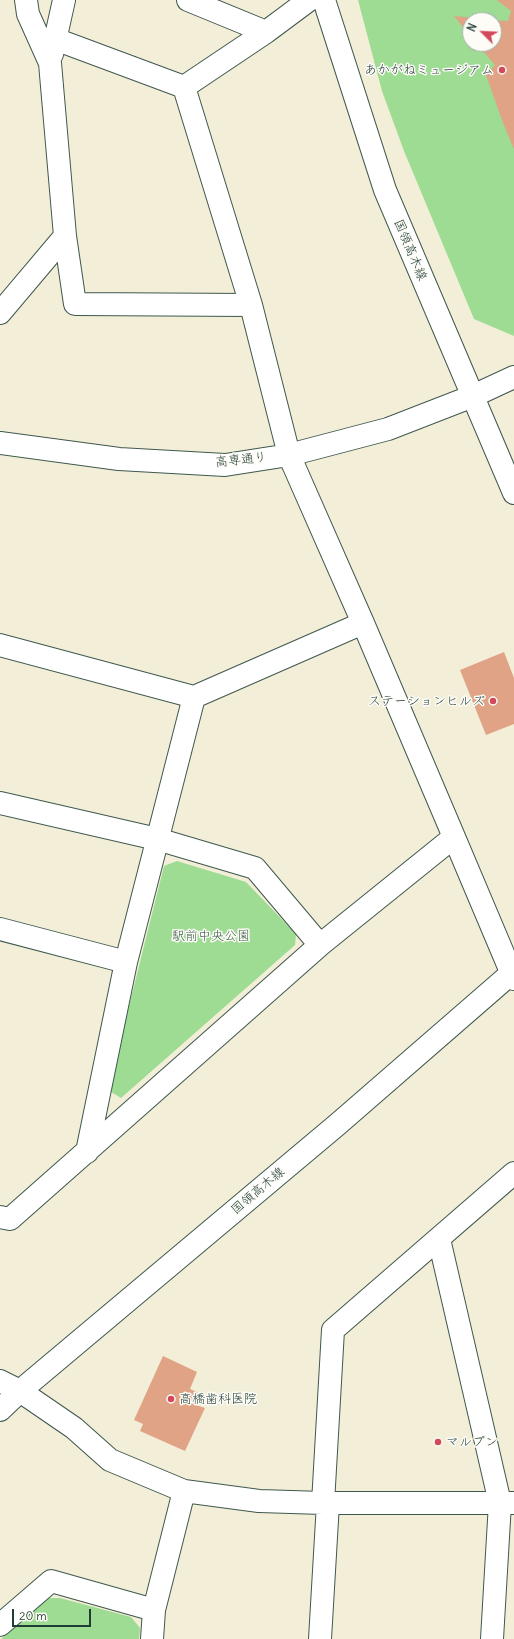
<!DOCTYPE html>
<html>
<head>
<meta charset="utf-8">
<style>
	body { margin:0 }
	#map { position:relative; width:514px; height:1639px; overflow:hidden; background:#f2eed8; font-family:Delius,sans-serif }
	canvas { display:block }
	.north { position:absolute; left:462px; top:12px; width:40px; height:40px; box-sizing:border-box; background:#fdfcf7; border:1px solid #a4b0a9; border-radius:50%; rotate:294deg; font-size:11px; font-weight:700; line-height:16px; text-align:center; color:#1f3d34 }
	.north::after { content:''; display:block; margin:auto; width:14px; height:18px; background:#d1495b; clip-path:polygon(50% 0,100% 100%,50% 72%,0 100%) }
	.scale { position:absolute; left:12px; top:1609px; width:79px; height:18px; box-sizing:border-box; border:2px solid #1f3d34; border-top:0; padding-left:5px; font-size:12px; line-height:14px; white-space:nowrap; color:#1f3d34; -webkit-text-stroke:3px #fdfcf7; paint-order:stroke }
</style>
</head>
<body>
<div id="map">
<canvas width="514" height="1639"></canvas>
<div class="north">N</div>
<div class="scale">20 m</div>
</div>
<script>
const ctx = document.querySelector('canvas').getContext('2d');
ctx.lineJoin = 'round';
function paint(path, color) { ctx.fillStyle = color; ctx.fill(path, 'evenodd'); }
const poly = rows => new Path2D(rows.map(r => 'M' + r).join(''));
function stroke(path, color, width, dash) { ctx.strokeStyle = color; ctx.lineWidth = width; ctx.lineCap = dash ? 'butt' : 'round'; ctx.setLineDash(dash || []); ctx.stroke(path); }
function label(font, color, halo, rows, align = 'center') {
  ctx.font = font + ' Delius,"Klee One",sans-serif'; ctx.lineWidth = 3; ctx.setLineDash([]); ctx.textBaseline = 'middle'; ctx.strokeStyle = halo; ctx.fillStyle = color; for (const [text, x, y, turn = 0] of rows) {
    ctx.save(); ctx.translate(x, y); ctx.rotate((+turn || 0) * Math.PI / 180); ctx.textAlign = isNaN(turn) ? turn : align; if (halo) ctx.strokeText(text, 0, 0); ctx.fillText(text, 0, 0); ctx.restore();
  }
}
paint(poly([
	[358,0,514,0,514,336,474,319,404,151,382,91],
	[470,20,494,20,494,44,470,44],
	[177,861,246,882,296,934,295,945,121,1098,108,1090,164,866],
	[45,1598,60,1598,131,1617,140,1628,139,1639,1,1639]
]), '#9ddc92');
paint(poly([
	[497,0,514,0,514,149,503,123,486,75,495,65,477,44,494,44,494,20,508,21,511,11],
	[454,16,486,19,486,20,470,20,470,36],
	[504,652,514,678,514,724,486,735,460,670],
	[163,1356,197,1372,190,1389,201,1394,196,1405,205,1408,185,1451,140,1431,143,1424,134,1420]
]), '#e0a386');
const minor = poly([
	[188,0,266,32,309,0],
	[55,39,184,87],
	[52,54,64,0],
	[65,236,75,304,251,305],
	[0,313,65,236,50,63,28,14,26,0],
	[0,443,119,459,225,465,289,455,388,429,473,396,514,377],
	[0,645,194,697,363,623],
	[0,803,157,839,255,868,320,945],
	[454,837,514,979],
	[0,929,126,962],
	[87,1152,126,962,194,697],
	[0,1217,10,1219,320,945,454,837,363,623,289,455,251,305,184,87,266,32],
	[439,1239,500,1503,492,1639],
	[0,1381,20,1391,74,1428,110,1460,184,1491,259,1501,323,1503,514,1503],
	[323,1503,333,1330,514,1173],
	[0,1625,51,1581,154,1610],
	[152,1639,154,1610,184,1491],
	[320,1639,328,1503]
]);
const major = poly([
	[324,0,385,190,514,493],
	[0,1410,20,1391,338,1124,514,971]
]);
stroke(minor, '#3f584d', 24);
stroke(major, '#3f584d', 24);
stroke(minor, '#fff', 22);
stroke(major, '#fff', 22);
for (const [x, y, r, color] of [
	[502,70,4,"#d1495b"],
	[493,701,4,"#d1495b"],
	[171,1399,4,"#d1495b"],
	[438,1442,4,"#d1495b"]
]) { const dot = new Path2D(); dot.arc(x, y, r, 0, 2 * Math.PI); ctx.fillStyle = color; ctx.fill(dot); stroke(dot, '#fdfcf7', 1.5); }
label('13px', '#1f3d34', '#fdfcf7', [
	["あかがねミュージアム",494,70],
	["ステーションヒルズ",485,701],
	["高橋歯科医院",179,1399,"left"],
	["マルブン",446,1442,"left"]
], 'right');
label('13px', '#1f3d34', '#fdfcf7', [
	["国領高木線",410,250,67],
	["高専通り",241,460,-6],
	["国領高木線",258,1191,-40]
]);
label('13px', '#385d47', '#fdfcf7', [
	["駅前中央公園",211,936]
]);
</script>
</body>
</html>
